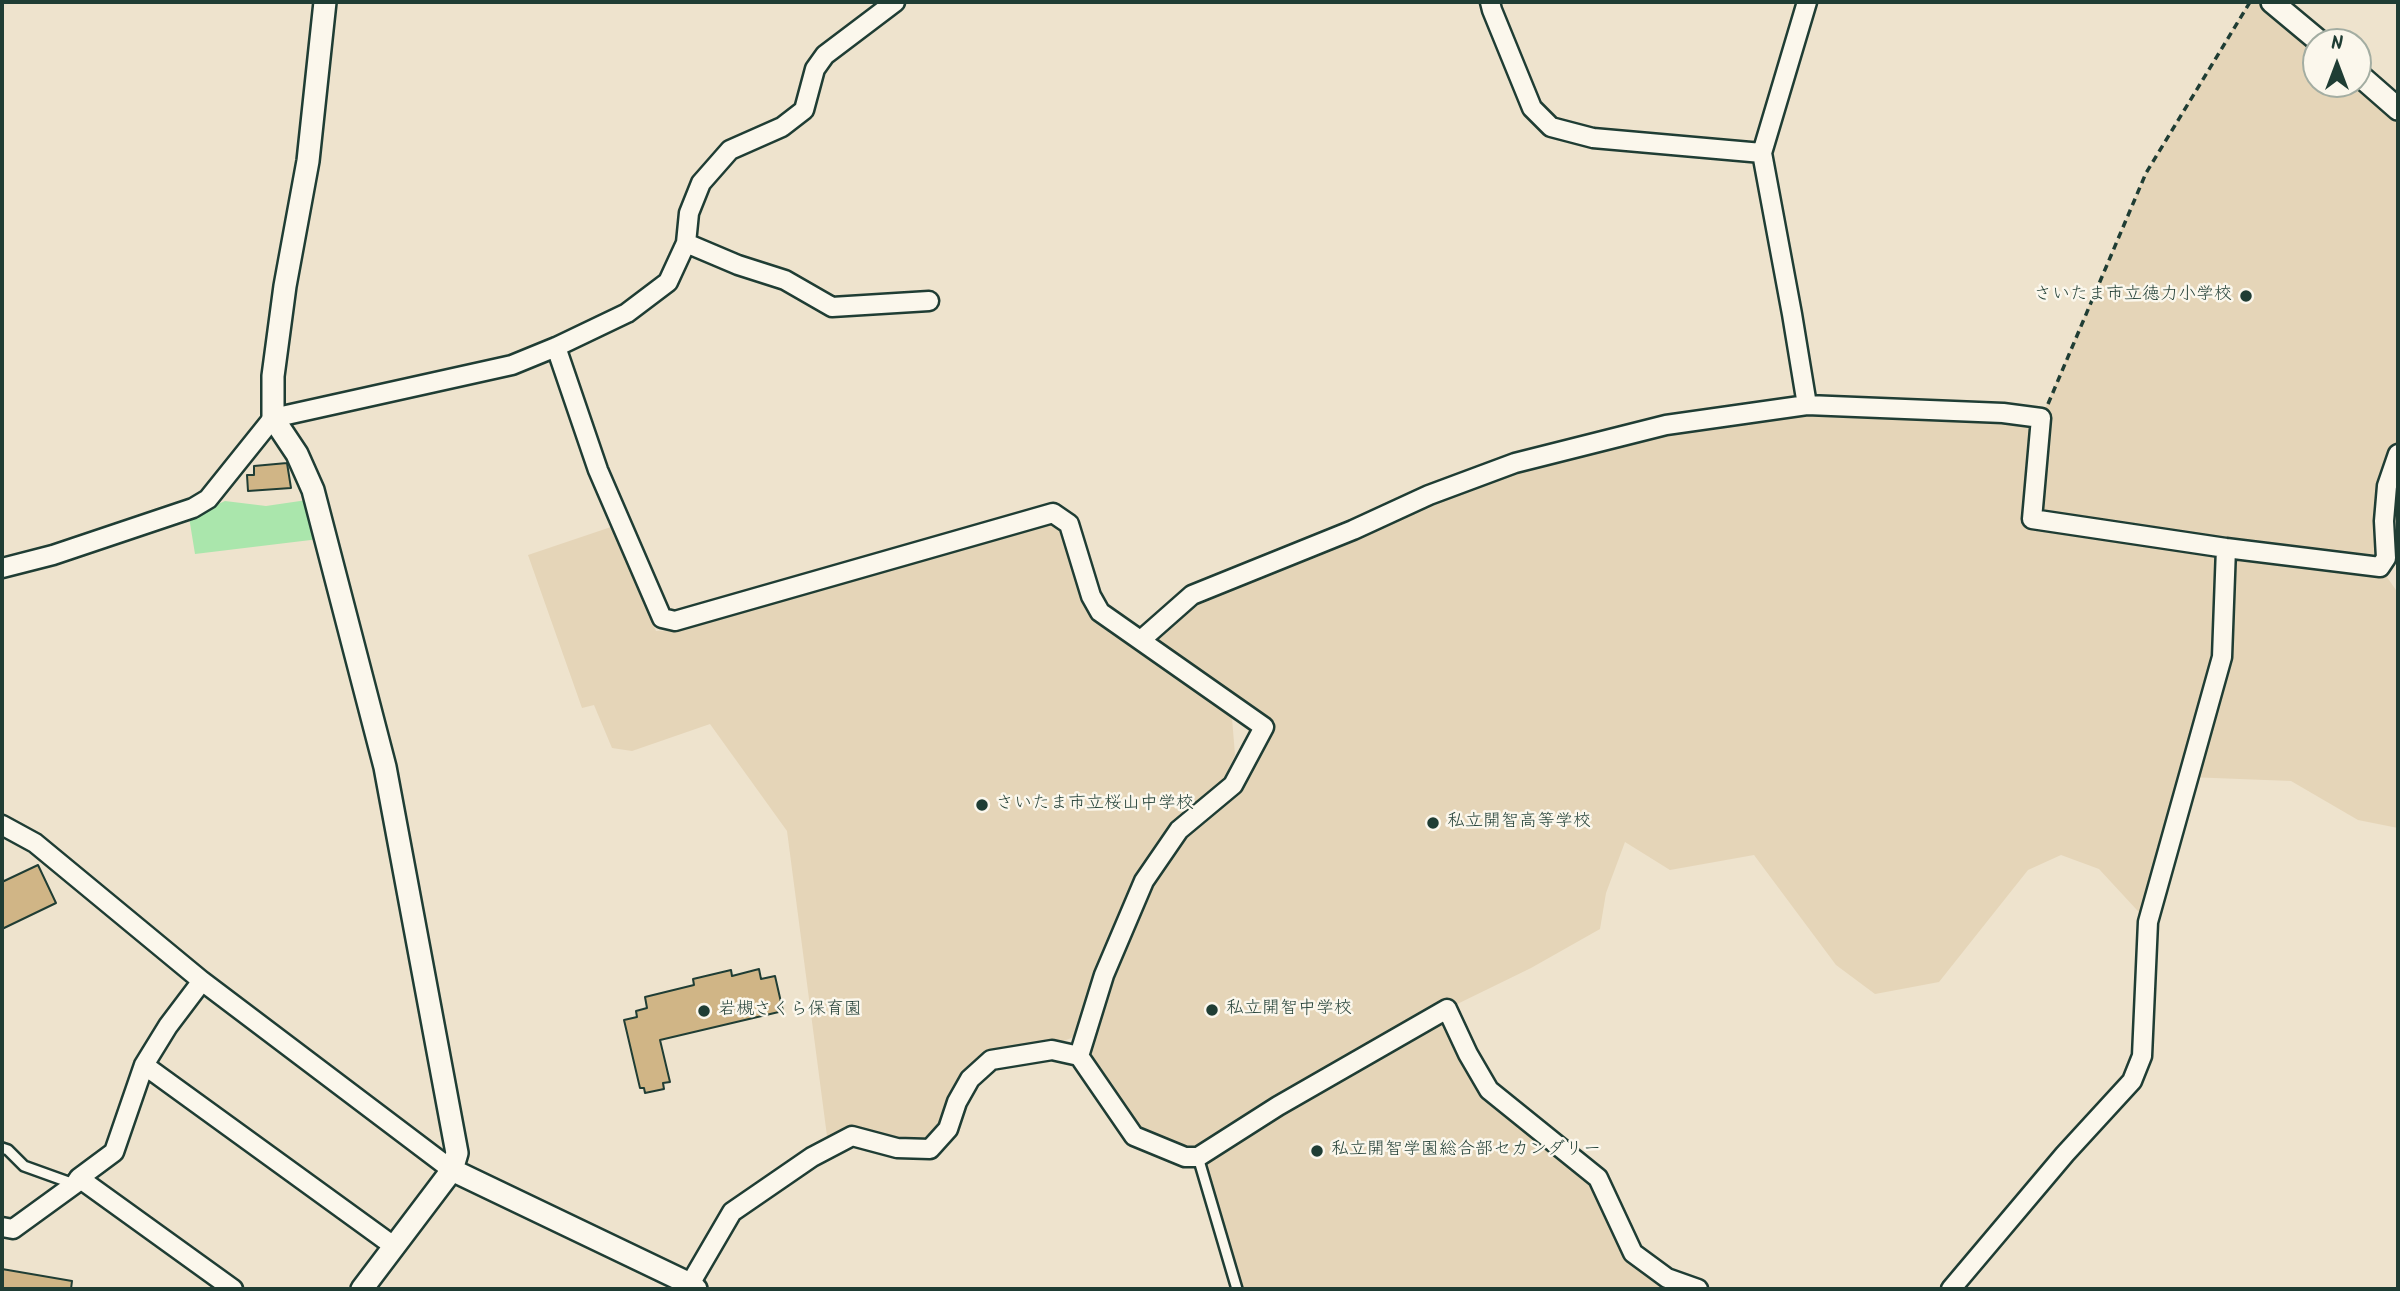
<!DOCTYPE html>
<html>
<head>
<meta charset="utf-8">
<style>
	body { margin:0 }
	#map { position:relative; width:2400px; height:1291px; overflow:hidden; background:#eee3cd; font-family:Kalam,sans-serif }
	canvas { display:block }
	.frame { position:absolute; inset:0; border:4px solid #1f3d34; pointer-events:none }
	.north { position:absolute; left:2302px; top:28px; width:70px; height:70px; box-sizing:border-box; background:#fbf7ec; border:2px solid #a3ada2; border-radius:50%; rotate:0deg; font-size:19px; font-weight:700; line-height:28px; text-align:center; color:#1f3d34 }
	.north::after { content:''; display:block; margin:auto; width:24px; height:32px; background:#1f3d34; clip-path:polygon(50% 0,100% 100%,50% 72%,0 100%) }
</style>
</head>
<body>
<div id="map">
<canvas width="2400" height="1291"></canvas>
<div class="frame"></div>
<div class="north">N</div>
</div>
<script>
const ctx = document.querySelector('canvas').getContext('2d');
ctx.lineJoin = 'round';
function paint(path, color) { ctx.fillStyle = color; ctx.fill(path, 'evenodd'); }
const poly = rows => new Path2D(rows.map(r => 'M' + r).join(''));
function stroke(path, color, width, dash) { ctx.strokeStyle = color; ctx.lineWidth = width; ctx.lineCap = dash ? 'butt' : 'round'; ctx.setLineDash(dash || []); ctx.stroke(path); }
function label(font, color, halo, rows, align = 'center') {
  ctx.font = font + ' Kalam,"Klee One",sans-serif'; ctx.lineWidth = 5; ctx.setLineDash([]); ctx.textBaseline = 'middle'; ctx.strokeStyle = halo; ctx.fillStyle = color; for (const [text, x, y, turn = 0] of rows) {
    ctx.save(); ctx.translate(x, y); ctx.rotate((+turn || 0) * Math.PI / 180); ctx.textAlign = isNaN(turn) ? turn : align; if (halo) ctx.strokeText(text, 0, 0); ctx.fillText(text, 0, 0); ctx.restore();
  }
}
paint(poly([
	[2249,2,2266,2,2316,46,2316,84,2358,84,2398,118,2398,457,2380,567,2398,593,2398,828,2358,820,2291,781,2188,777,2148,922,2099,869,2061,855,2028,870,1939,982,1875,994,1836,965,1754,855,1670,870,1625,842,1606,893,1600,929,1531,968,1447,1009,1489,1090,1598,1178,1643,1260,1698,1289,1237,1289,1198,1158,1134,1136,1079,1056,1144,881,1233,785,1264,728,1141,640,1192,595,1515,463,1807,405,2041,418,2146,173],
	[1052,517,1064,524,1090,616,1232,718,1235,755,1224,779,1166,832,1137,882,1102,950,1083,1033,1052,1046,979,1060,936,1138,907,1141,879,1132,827,1136,787,831,710,724,632,751,612,748,594,705,582,708,528,555,611,527,656,631,678,630]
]), '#e5d5b8');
paint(poly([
	[307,500,319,539,195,554,189,517,225,501,266,506]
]), '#aae6ac');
const building = poly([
	[287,463,291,488,248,491,247,475,254,475,254,466,287,463],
	[38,865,56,903,2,929,2,882,38,865],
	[759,969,761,979,775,976,783,1011,660,1040,670,1082,663,1083,664,1089,645,1093,644,1088,640,1088,624,1020,637,1017,636,1011,647,1008,645,997,694,985,693,979,731,970,732,976,759,969],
	[2,1269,72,1281,71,1289,2,1289,2,1269]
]);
paint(building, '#d0b586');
stroke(building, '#1f3d34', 2);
const service = poly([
	[2,1148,8,1150,24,1166,74,1184],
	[1198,1157,1237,1289]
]);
const minor = poly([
	[1490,2,1492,10,1532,108,1551,127,1593,138,1762,153],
	[686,243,738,265,785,280,832,307,929,301],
	[556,347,598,470,662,618,675,621,1053,513,1069,524,1091,596,1100,612,1264,727,1233,785,1179,830,1144,881,1104,975,1079,1056],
	[1807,405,1792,314,1762,153,1807,2],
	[2,568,53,555,193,508,208,499,273,418,512,365,556,347,627,313,668,282,686,243,689,213,701,183,730,150,782,127,804,110,815,69,825,55,895,2],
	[1141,640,1192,595,1353,530,1429,495,1515,463,1666,425,1807,405,2003,413,2041,418,2032,519,2226,548,2380,567,2386,558,2384,521,2387,486,2398,454],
	[2,825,35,843,202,981,452,1170],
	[144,1065,395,1247],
	[79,1178,114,1152,144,1065,168,1026,202,981],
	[2,1227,13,1229,75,1184,79,1178,233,1289],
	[690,1284,732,1212,812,1157,852,1136,897,1148,930,1149,948,1129,957,1102,970,1079,991,1060,1052,1050,1079,1056,1134,1136,1185,1157,1198,1157,1278,1106,1447,1009,1468,1054,1489,1090,1598,1178,1633,1253,1667,1278,1698,1289],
	[1951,1289,2065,1154,2132,1081,2142,1056,2148,922,2222,657,2226,548]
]);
const tertiary = poly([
	[325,2,308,161,285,286,273,376,273,418,297,454,313,490,385,767,457,1153,452,1170,362,1289],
	[2272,2,2320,42],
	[2358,74,2398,109],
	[452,1170,690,1284,696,1289]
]);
stroke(service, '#1f3d34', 14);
stroke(minor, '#1f3d34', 23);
stroke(tertiary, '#1f3d34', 26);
stroke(poly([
	[2048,404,2146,173,2250,2]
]), '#1f3d34', 3.5, [7, 5]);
stroke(service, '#fbf7ec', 9);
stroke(minor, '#fbf7ec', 18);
stroke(tertiary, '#fbf7ec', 21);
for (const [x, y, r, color] of [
	[2246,296,7,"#1f3d34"],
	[982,805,7,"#1f3d34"],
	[1433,823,7,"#1f3d34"],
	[1212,1010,7,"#1f3d34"],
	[704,1011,7,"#1f3d34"],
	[1317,1151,7,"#1f3d34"]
]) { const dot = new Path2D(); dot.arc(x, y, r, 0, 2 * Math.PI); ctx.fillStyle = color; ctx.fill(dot); stroke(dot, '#fbf7ec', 2.5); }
label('18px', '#1f3d34', '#fbf7ec', [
	["さいたま市立徳力小学校",2232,296,"right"],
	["さいたま市立桜山中学校",996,805],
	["私立開智高等学校",1447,823],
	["私立開智中学校",1226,1010],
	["岩槻さくら保育園",718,1011],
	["私立開智学園総合部セカンダリー",1331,1151]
], 'left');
</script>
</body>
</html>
